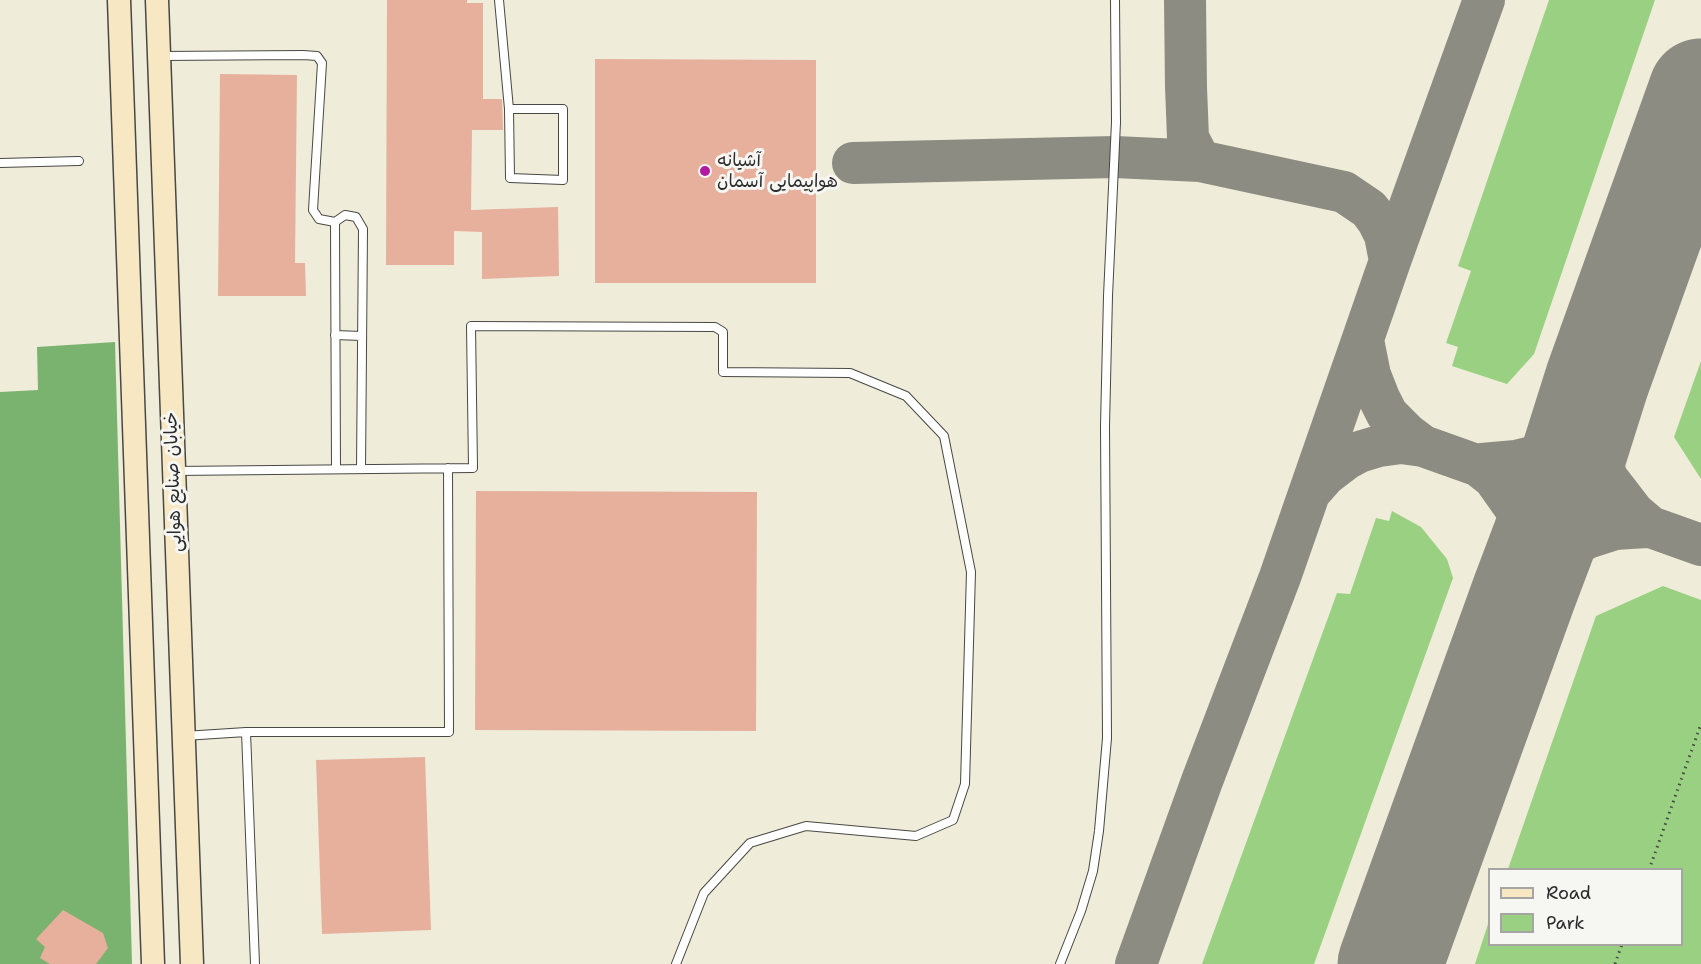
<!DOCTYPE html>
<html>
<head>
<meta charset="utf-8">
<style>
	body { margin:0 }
	#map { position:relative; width:1701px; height:964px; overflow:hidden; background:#efecd9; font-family:"Shantell Sans",sans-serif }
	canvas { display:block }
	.legend { position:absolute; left:1488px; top:868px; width:195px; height:78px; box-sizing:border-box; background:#f6f6f2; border:2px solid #a5a5a2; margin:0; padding:8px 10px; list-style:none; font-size:18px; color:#2b2b2b }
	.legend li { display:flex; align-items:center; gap:12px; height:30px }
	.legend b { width:30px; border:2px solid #a5a5a2 }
</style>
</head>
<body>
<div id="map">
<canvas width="1701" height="964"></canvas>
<ul class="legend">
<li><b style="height:8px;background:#f7e8c3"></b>Road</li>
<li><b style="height:16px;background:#99d082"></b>Park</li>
</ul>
</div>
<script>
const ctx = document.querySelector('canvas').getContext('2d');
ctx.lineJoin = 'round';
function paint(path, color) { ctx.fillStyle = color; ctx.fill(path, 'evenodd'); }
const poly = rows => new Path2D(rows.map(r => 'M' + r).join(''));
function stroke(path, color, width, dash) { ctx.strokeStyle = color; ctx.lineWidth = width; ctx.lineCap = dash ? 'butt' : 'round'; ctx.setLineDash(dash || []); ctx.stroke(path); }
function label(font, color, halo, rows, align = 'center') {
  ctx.font = font + ' "Shantell Sans","Playpen Sans Arabic",sans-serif'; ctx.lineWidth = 6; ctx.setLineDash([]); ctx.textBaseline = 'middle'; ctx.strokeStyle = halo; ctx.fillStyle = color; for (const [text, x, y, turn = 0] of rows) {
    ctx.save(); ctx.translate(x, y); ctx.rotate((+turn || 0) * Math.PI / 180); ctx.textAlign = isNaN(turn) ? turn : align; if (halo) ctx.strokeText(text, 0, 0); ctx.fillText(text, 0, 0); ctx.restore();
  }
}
paint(poly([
	[1549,0,1655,0,1534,354,1507,384,1452,366,1458,347,1446,343,1471,271,1458,266],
	[1701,361,1701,479,1674,437],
	[1392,511,1421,527,1447,559,1453,578,1314,964,1202,964,1337,593,1350,594,1376,518,1389,521],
	[1663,586,1701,600,1701,964,1475,964,1489,921,1490,944,1682,944,1682,870,1508,869,1596,616]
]), '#99d082');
paint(poly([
	[115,342,132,964,0,964,0,392,38,390,37,347]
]), '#7ab270');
stroke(poly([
	[1185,0,1186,87,1188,138,1200,161,1344,192,1369,209,1378,221,1385,235,1390,261],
	[853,163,1115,157,1200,161],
	[1363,340,1370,375,1379,398,1387,414,1407,434,1423,446],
	[1597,381,1597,427,1599,453,1607,478,1634,513,1647,524],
	[1482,464,1516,461,1537,456,1554,447,1585,420],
	[1480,467,1494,478,1523,519,1529,539,1532,572],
	[1310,492,1325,475,1346,459,1359,452,1379,446,1401,443,1423,446,1701,545],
	[1524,593,1550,564,1567,549,1587,538,1615,529,1646,527],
	[1136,964,1202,781,1280,577,1390,261,1484,0]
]), '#8d8c82', 42);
stroke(poly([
	[1390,964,1524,593,1561,495,1597,381,1701,91]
]), '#8d8c82', 105);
paint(poly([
	[387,0,467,0,467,3,483,3,483,99,502,99,503,130,472,130,471,210,558,207,559,276,482,279,482,232,454,231,454,265,386,265],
	[595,59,816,60,816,283,595,283],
	[220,74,297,75,295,263,305,263,306,296,218,296],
	[476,491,757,492,756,731,475,730],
	[425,757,431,930,322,934,316,760],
	[63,910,103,933,108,948,96,964,50,964,40,958,45,947,36,939]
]), '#e6b09d');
const lane = poly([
	[499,0,509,109,510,178,563,180,563,109,509,109],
	[159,56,303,55,317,56,322,63,313,210,319,219,335,222,345,215,356,217,363,229,361,469],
	[0,163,79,161],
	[335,222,336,469],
	[335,335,362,336],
	[174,471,473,468,471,326,715,327,723,332,723,372,850,373,906,396,944,436,971,572,965,784,953,820,916,836,806,826,750,843,704,893,676,964],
	[246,732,255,964],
	[184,736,246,732,449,732,448,468],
	[1060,964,1081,911,1093,871,1099,831,1107,738,1105,426,1108,296,1116,122,1115,0]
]);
const secondary = poly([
	[119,0,153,964],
	[157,0,192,964]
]);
stroke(lane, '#484845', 10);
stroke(secondary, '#484845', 25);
stroke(poly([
	[1649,870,1701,724],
	[1615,964,1622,944]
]), '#484845', 3, [1.5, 4.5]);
stroke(lane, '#fff', 8);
stroke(secondary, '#f7e8c3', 22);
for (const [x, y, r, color] of [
	[705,171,6,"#b5179e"]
]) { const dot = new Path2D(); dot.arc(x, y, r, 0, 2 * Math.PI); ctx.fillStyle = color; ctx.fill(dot); stroke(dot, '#f6f6f2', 2); }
label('18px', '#2b2b2b', '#f6f6f2', [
	["آشیانه",717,161],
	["هواپیمایی آسمان",717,182]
], 'left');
label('18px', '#2b2b2b', '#f6f6f2', [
	["خیابان صنایع هوایی",174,482,-92]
]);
</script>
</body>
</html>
